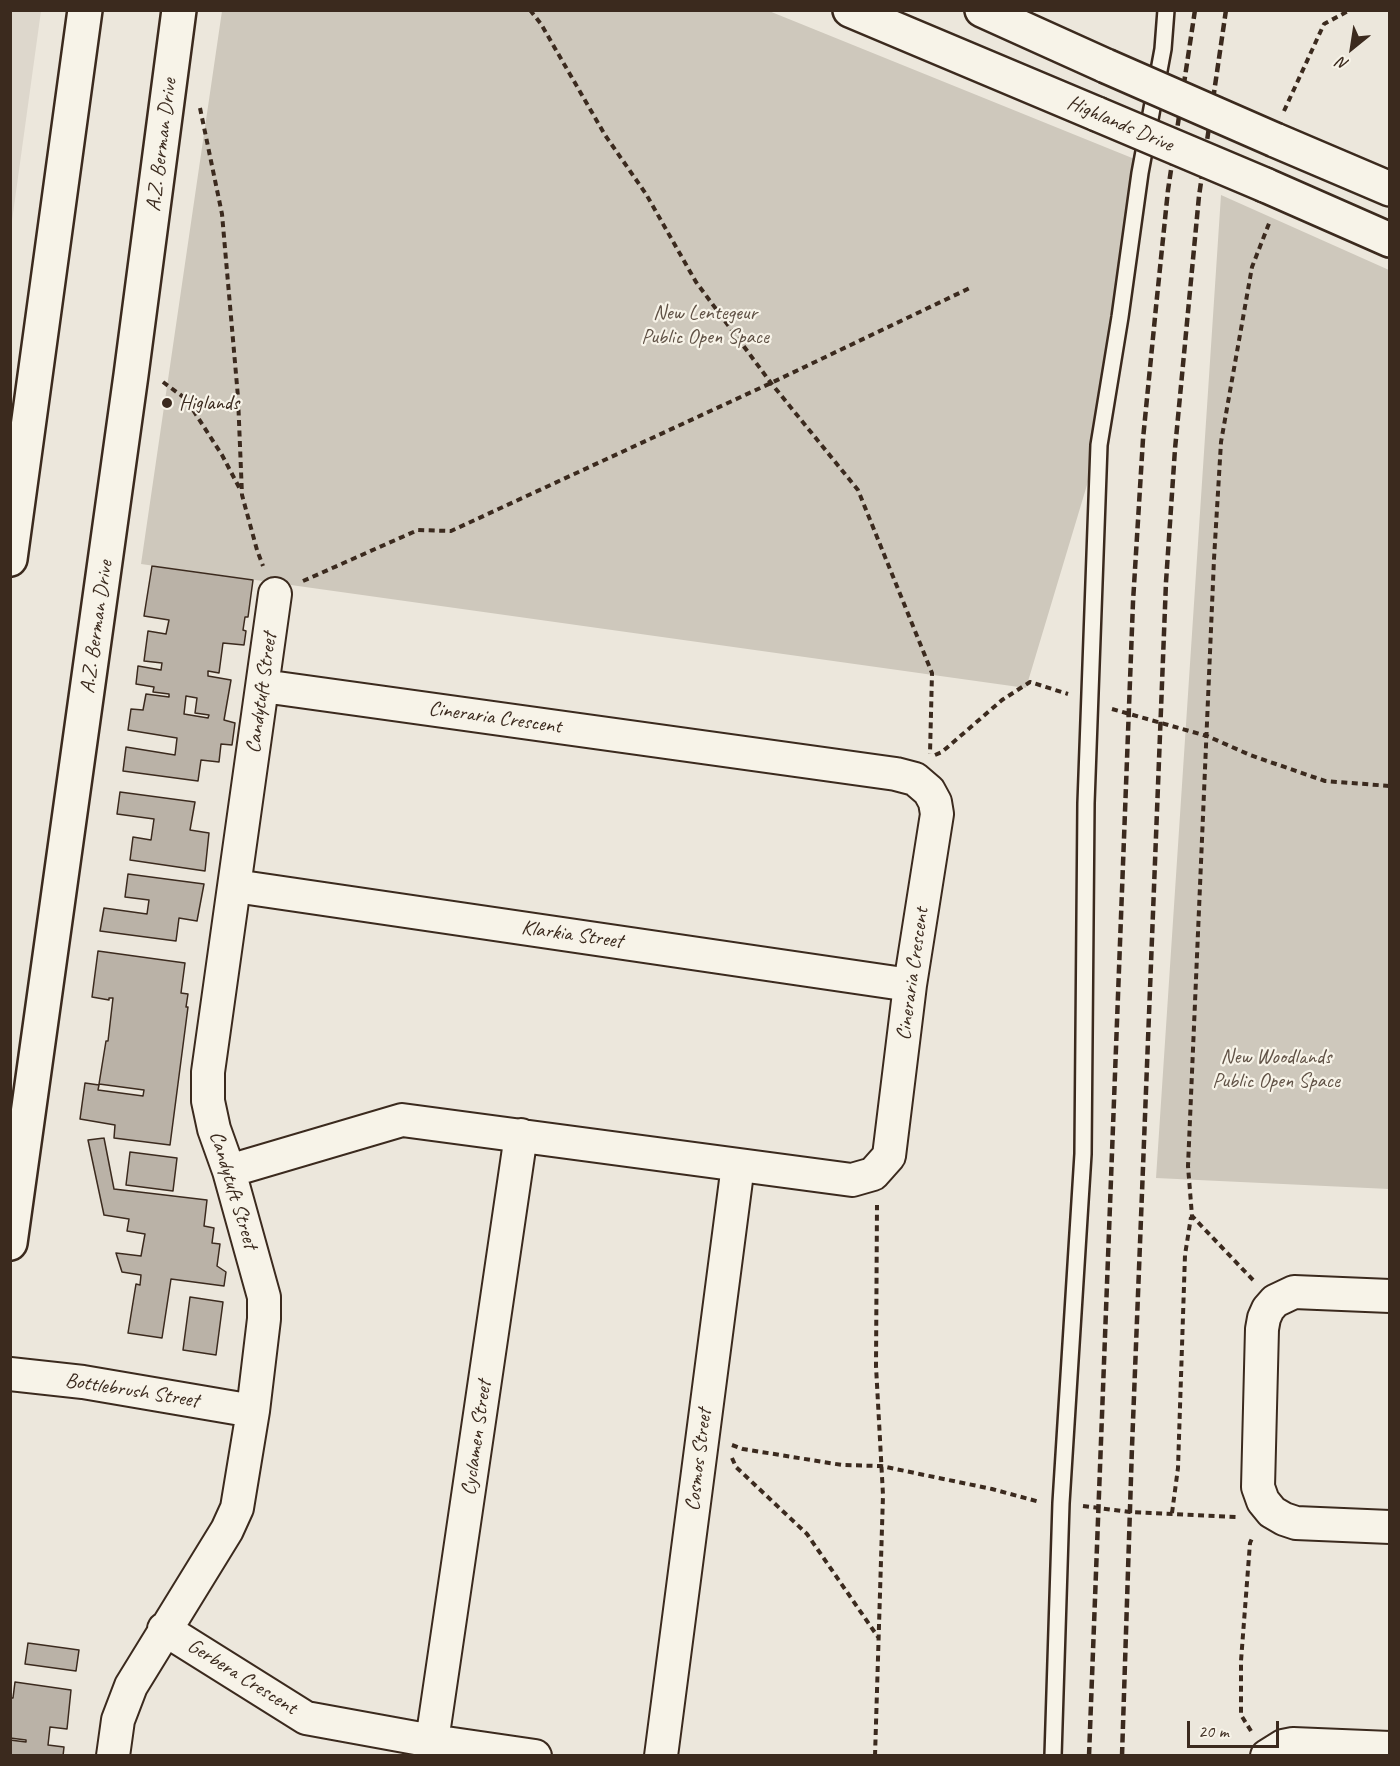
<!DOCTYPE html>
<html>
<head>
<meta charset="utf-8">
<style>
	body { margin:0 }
	#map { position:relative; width:1400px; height:1766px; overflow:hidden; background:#ece7dc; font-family:Caveat,sans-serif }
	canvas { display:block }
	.frame { position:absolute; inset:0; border:12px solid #3b2a1e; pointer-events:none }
	.north { position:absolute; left:1322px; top:18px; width:60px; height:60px; -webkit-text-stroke:4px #f7f3e8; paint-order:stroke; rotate:210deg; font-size:16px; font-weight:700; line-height:24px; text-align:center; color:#3b2a1e }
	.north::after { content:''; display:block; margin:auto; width:21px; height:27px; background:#3b2a1e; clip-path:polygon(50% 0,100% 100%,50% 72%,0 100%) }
	.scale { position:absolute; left:1187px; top:1721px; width:92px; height:27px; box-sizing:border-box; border:3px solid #3b2a1e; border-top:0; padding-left:8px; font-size:18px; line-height:21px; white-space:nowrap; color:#3b2a1e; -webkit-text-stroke:4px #f7f3e8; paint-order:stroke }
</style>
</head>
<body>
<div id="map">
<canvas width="1400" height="1766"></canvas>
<div class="frame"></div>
<div class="north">N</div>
<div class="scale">20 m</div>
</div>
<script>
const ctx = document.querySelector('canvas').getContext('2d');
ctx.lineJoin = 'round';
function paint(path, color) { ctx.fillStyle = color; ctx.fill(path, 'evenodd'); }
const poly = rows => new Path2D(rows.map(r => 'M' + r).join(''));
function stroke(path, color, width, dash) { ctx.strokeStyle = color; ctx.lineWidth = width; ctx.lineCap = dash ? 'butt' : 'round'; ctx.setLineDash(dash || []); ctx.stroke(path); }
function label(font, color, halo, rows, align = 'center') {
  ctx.font = font + ' Caveat,sans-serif'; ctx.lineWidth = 4.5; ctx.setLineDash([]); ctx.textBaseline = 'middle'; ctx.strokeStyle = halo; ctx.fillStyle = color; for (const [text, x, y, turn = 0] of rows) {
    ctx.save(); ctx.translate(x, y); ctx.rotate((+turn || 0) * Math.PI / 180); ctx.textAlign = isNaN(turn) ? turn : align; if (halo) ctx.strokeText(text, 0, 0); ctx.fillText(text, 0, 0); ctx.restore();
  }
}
paint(poly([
	[11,10,41,11,11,228,10,11]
]), '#ddd7cc');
paint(poly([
	[222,11,769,11,1142,162,1099,445,1026,688,141,564],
	[1221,195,1389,270,1389,1189,1156,1178]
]), '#cec8bc');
const building = poly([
	[152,566,253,580,248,617,245,617,243,630,246,631,244,645,223,643,219,673,208,671,208,676,231,680,224,720,235,723,232,745,221,744,219,762,201,760,198,781,123,771,126,747,175,755,177,738,128,730,131,709,143,710,146,694,169,697,169,694,153,692,154,687,136,684,138,666,161,670,162,663,144,661,148,631,166,634,169,620,144,616,152,566],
	[186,696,197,698,195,713,209,715,208,718,184,714,186,696],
	[120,792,195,802,190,830,209,833,205,871,130,860,133,837,151,840,154,819,117,814,120,792],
	[128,874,204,884,197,921,179,918,176,941,100,931,104,908,147,914,149,900,125,897,128,874],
	[98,951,185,963,181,993,188,994,186,1007,188,1007,170,1145,114,1138,115,1125,80,1119,85,1083,99,1085,98,1090,143,1096,144,1090,99,1084,106,1041,108,1041,113,998,109,998,109,1000,92,997,98,951],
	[104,1138,114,1189,207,1200,204,1226,214,1228,212,1243,220,1244,217,1266,226,1272,224,1286,171,1279,162,1338,128,1333,136,1284,140,1285,141,1275,122,1272,116,1253,141,1256,145,1234,127,1231,129,1219,104,1215,88,1140,104,1138],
	[130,1152,177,1158,173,1191,126,1185,130,1152],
	[190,1297,223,1302,216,1355,183,1350,190,1297],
	[28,1643,79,1650,76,1671,25,1664,28,1643],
	[15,1682,71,1690,67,1729,50,1727,48,1745,64,1747,63,1756,10,1756,10,1740,26,1742,26,1740,10,1738,10,1698,13,1698,15,1682]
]);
paint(building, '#bab2a7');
stroke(building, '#3b2a1e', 1.5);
const lane = poly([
	[1053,1756,1061,1503,1083,1154,1086,803,1099,445,1120,317,1140,173,1163,49,1166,10]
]);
const street = poly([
	[235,886,910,985],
	[229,1171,402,1120,852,1180,873,1174,889,1156,910,985,937,814,935,802,929,791,915,779,896,774,263,686],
	[1390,1296,1294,1292,1275,1301,1268,1309,1264,1318,1262,1329,1258,1487,1263,1501,1272,1512,1284,1519,1296,1523,1390,1527],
	[10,1374,83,1382,253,1411],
	[164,1629,306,1718,432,1741,535,1756],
	[432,1741,521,1135],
	[113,1756,118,1720,131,1686,227,1530,237,1508,253,1411,264,1319,264,1297,229,1171,214,1129,208,1101,208,1072,275,594],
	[661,1756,738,1165],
	[1267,1756,1283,1746,1293,1744,1390,1748]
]);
const secondary = poly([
	[850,10,1097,114],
	[982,10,1106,66],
	[1275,140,1390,189],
	[1265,185,1390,240],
	[10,559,85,10],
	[10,1243,131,375,179,10]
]);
stroke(lane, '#3b2a1e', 20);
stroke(street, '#3b2a1e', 36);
stroke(secondary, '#3b2a1e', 38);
stroke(poly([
	[530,10,541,24,605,135,646,194,696,282,771,383,858,490,932,673,930,754],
	[200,108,222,214,238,397,242,495,257,550,263,566],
	[1284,111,1324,24,1350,10],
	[163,382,186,399,222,455,241,491],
	[303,581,418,530,451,531,771,383,972,287],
	[1112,709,1207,736,1250,755,1325,781,1390,786],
	[935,755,942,752,1002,700,1030,682,1068,694],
	[1253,1280,1192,1216,1188,1166,1214,559,1221,442,1252,267,1270,221],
	[732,1445,743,1449,842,1465,881,1466,992,1489,1040,1502],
	[732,1458,736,1467,807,1534,878,1637],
	[1083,1506,1130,1512,1237,1517],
	[1172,1513,1178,1468,1185,1255,1191,1217],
	[1251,1731,1241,1715,1241,1661,1250,1543,1253,1536],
	[875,1756,883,1495,876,1366,877,1205]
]), '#3b2a1e', 4, [6, 4.5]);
stroke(lane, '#f7f3e8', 15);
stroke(street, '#f7f3e8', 32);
stroke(secondary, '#f7f3e8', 33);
stroke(poly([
	[1089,1756,1133,602,1143,439,1156,307,1168,190,1195,10],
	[1122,1756,1132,1447,1166,582,1175,449,1199,196,1226,10]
]), '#3b2a1e', 4.5, [9, 4.5]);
const secondaryBridge = poly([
	[1106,66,1275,140],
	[1097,114,1265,185]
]);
stroke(secondaryBridge, '#3b2a1e', 38, []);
stroke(secondaryBridge, '#f7f3e8', 33);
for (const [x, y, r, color] of [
	[167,403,6,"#3b2a1e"]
]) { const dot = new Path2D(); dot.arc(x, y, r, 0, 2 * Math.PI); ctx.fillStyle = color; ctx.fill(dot); stroke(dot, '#f7f3e8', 2); }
label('21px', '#3b2a1e', '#f7f3e8', [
	["Highlands Drive",1120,124,23],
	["A.Z. Berman Drive",162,145,-83],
	["A.Z. Berman Drive",97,627,-82],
	["Candytuft Street",262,693,-82],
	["Cineraria Crescent",495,718,8],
	["Klarkia Street",572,935,8],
	["Cineraria Crescent",913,974,-82],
	["Candytuft Street",233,1190,73],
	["Bottlebrush Street",132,1391,9],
	["Cyclamen Street",477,1438,-82],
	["Cosmos Street",699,1460,-83],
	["Gerbera Crescent",242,1677,32]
]);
label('21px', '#605246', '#f7f3e8', [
	["New Lentegeur",705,313],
	["Public Open Space",705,337],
	["New Woodlands",1276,1057],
	["Public Open Space",1276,1081]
]);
label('21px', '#3b2a1e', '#f7f3e8', [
	["Higlands",179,403]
], 'left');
</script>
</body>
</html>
